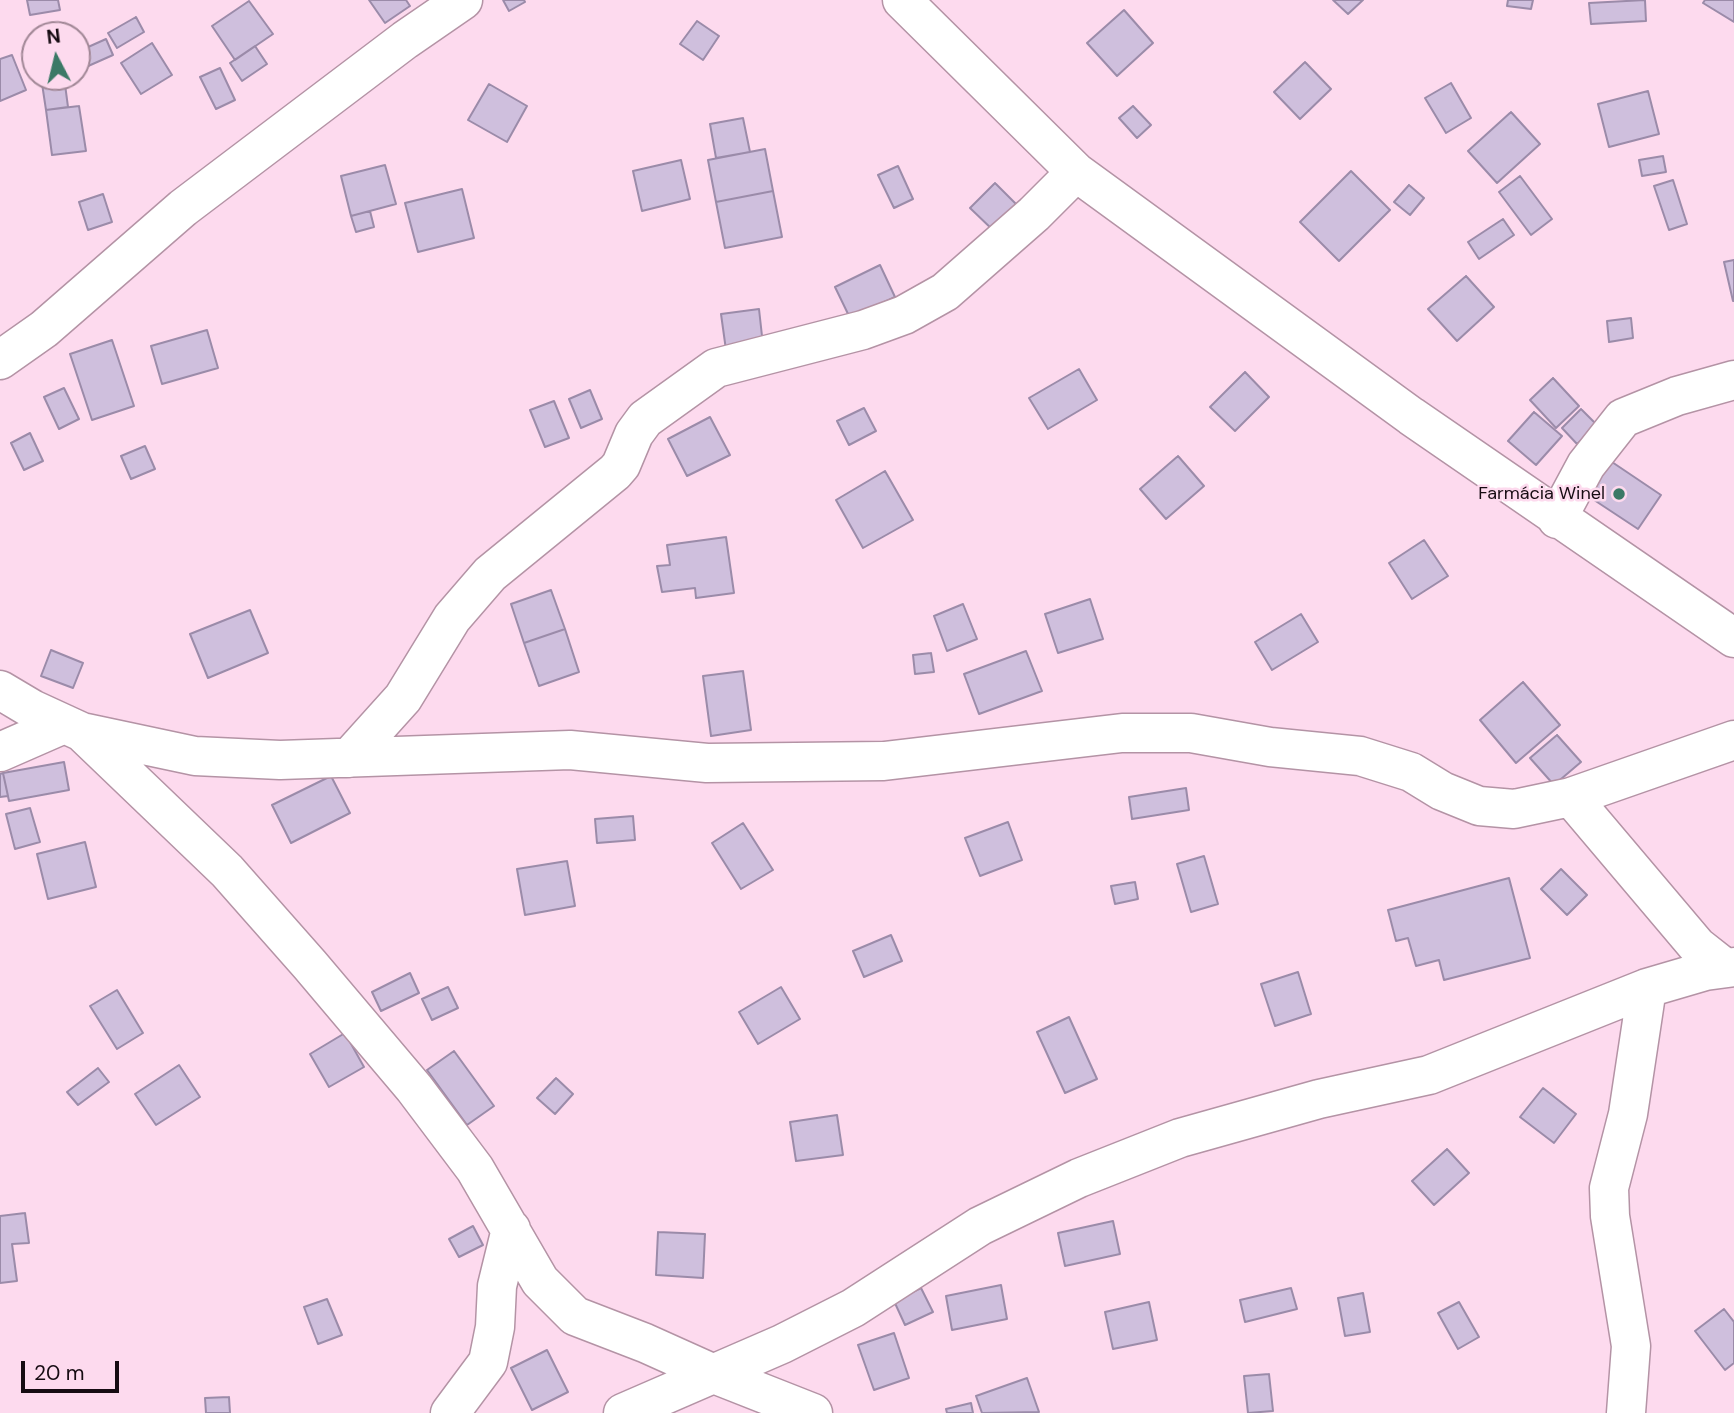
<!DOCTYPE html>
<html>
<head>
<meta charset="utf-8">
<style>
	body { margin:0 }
	#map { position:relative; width:1734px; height:1413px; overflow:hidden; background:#fddaee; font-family:"DM Sans",sans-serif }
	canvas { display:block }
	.north { position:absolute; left:21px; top:21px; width:70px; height:70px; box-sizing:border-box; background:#fddaee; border:2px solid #a18796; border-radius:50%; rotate:353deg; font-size:19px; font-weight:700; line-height:28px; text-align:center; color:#160b12 }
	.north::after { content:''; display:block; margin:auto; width:24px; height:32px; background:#3b7966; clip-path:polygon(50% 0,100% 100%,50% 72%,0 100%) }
	.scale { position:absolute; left:21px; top:1361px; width:98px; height:32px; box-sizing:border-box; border:4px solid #160b12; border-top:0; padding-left:9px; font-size:21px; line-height:24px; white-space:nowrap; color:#160b12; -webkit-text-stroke:5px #fddaee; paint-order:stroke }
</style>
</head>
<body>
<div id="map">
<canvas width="1734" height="1413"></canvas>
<div class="north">N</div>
<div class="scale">20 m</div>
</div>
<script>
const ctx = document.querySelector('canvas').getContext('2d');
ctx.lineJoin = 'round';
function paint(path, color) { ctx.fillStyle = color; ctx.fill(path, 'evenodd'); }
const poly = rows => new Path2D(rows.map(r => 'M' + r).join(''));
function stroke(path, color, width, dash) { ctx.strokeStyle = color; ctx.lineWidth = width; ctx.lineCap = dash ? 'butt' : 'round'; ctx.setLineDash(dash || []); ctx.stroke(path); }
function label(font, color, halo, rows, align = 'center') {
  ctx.font = font + ' "DM Sans",sans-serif'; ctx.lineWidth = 5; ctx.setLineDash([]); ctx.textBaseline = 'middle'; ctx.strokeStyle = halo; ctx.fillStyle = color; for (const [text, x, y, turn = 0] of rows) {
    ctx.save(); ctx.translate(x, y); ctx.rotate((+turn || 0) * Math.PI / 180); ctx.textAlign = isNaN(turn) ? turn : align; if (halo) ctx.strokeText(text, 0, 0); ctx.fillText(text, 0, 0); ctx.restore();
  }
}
const building = poly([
	[27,0,58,0,60,10,30,15,27,0],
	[369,0,406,0,410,6,385,23,369,0],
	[503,0,524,0,525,2,509,11,503,0],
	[1333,0,1363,0,1348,14,1333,0],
	[1508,0,1533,0,1531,9,1507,6,1508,0],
	[1645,0,1646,21,1591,24,1589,3,1645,0],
	[1705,0,1734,0,1734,22,1703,3,1705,0],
	[249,1,273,34,235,60,212,26,249,1],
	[1124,10,1153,43,1117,76,1087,43,1124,10],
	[136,17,144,32,117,48,108,33,136,17],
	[697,21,719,36,703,60,680,44,697,21],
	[106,39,113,55,77,71,77,52,106,39],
	[152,43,172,75,141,94,121,63,152,43],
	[255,46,267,64,242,81,230,63,255,46],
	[12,55,26,90,0,101,0,59,12,55],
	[1305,62,1331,89,1300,119,1274,92,1305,62],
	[220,68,235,100,216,109,200,77,220,68],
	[41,77,64,77,68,107,46,110,41,77],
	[1451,83,1471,118,1446,133,1425,98,1451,83],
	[489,84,527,106,507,142,468,120,489,84],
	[1648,91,1659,134,1609,147,1598,104,1648,91],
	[79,106,86,151,52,155,46,110,79,106],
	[1133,106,1151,125,1137,138,1119,118,1133,106],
	[1511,112,1540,144,1497,183,1468,151,1511,112],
	[743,118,750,152,716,158,710,124,743,118],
	[765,149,773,191,716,202,708,160,765,149],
	[1663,156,1666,172,1642,176,1639,160,1663,156],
	[681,160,690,199,642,211,633,171,681,160],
	[385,165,396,204,351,216,341,176,385,165],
	[898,166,913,199,894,208,878,175,898,166],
	[1351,171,1390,210,1339,261,1300,222,1351,171],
	[1520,176,1552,219,1531,235,1499,192,1520,176],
	[1673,180,1687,224,1669,230,1654,186,1673,180],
	[995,183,1020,208,995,232,970,208,995,183],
	[1409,185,1424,198,1410,215,1394,202,1409,185],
	[462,189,474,238,418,252,405,203,462,189],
	[773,191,782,237,725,248,716,202,773,191],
	[103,194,112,222,88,230,79,202,103,194],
	[370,211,374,227,356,232,351,216,370,211],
	[1503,219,1514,235,1479,259,1468,242,1503,219],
	[1734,260,1734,301,1733,301,1724,262,1734,260],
	[880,265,895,297,850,318,835,287,880,265],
	[1466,276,1494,307,1457,341,1428,309,1466,276],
	[759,309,763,345,726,350,721,314,759,309],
	[1631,318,1633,338,1609,342,1607,321,1631,318],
	[207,330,218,368,162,384,151,346,207,330],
	[112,340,134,406,92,420,70,354,112,340],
	[1079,369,1097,400,1048,429,1029,398,1079,369],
	[1245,372,1269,397,1235,431,1210,407,1245,372],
	[1553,378,1579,406,1556,428,1530,400,1553,378],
	[64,388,79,419,59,429,44,397,64,388],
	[590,390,602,419,581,428,569,399,590,390],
	[554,401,569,438,545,447,530,410,554,401],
	[864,408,876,431,849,445,837,421,864,408],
	[1581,409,1598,426,1577,444,1562,428,1581,409],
	[1534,412,1562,436,1536,465,1508,441,1534,412],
	[710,417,730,455,687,476,668,439,710,417],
	[30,433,43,461,24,470,11,443,30,433],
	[145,446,155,469,131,479,121,456,145,446],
	[1178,456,1204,486,1166,519,1140,489,1178,456],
	[1609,460,1661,495,1638,529,1585,494,1609,460],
	[885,471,913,520,863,548,836,500,885,471],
	[726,537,734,593,696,598,695,588,662,592,657,566,670,565,667,545,726,537],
	[1424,540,1448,576,1412,599,1389,563,1424,540],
	[551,590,565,629,524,643,511,604,551,590],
	[1090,599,1103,639,1058,653,1045,614,1090,599],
	[963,604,977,639,947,651,934,616,963,604],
	[250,610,268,653,208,678,190,634,250,610],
	[1301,614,1318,642,1272,670,1255,642,1301,614],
	[565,629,579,672,539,686,524,643,565,629],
	[51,650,83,663,73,688,41,676,51,650],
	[1026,651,1042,691,979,714,964,674,1026,651],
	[931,653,934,672,915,674,913,655,931,653],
	[743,671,751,730,711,736,703,676,743,671],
	[1523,682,1560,725,1516,763,1480,720,1523,682],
	[1557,735,1581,762,1554,785,1530,758,1557,735],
	[64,762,69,790,9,801,3,773,64,762],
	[3,773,8,796,0,797,0,774,3,773],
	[331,776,350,813,291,843,272,805,331,776],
	[1186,788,1189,810,1132,819,1129,797,1186,788],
	[30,808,40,842,15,849,6,814,30,808],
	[633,816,635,840,597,843,595,819,633,816],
	[1008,822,1022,860,980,876,965,838,1008,822],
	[743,823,773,870,741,889,712,843,743,823],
	[85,842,96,887,48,899,37,854,85,842],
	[1204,856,1218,904,1191,912,1177,864,1204,856],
	[567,861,575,906,525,915,517,869,567,861],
	[1561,869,1587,895,1567,915,1541,889,1561,869],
	[1509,878,1530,958,1444,980,1439,960,1416,966,1408,938,1396,941,1388,910,1509,878],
	[1135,882,1138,899,1115,904,1111,886,1135,882],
	[891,935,902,961,864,977,853,951,891,935],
	[1298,972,1311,1014,1275,1026,1261,984,1298,972],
	[410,973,419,993,381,1011,372,992,410,973],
	[448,987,458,1008,432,1020,422,999,448,987],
	[781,987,800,1019,758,1044,739,1012,781,987],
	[117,990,143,1033,117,1049,90,1006,117,990],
	[1069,1017,1097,1079,1065,1093,1037,1032,1069,1017],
	[345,1033,364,1067,329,1087,310,1054,345,1033],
	[454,1051,494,1106,467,1125,427,1070,454,1051],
	[179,1065,200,1097,156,1125,135,1094,179,1065],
	[98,1068,109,1082,78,1105,67,1092,98,1068],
	[556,1078,573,1094,555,1114,537,1098,556,1078],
	[1543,1088,1576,1114,1554,1143,1520,1117,1543,1088],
	[837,1115,843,1155,796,1161,790,1122,837,1115],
	[1447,1149,1469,1173,1434,1205,1412,1181,1447,1149],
	[25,1213,29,1243,12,1244,17,1281,0,1283,0,1216,25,1213],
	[1113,1221,1120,1254,1065,1266,1058,1233,1113,1221],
	[473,1226,483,1245,459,1257,449,1239,473,1226],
	[658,1232,705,1234,703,1278,656,1275,658,1232],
	[1001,1285,1007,1319,952,1330,946,1296,1001,1285],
	[921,1288,933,1312,905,1325,894,1301,921,1288],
	[1291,1288,1297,1309,1245,1322,1240,1300,1291,1288],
	[1363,1293,1370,1332,1345,1336,1338,1298,1363,1293],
	[327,1299,342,1335,318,1344,304,1307,327,1299],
	[1149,1302,1157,1340,1113,1349,1105,1312,1149,1302],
	[1459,1302,1479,1337,1458,1349,1438,1313,1459,1302],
	[1724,1309,1734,1322,1734,1363,1725,1370,1695,1331,1724,1309],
	[894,1333,909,1378,874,1390,858,1345,894,1333],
	[547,1350,568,1392,532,1410,511,1368,547,1350],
	[1269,1374,1273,1411,1248,1413,1244,1376,1269,1374],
	[1027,1378,1039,1412,982,1413,976,1396,1027,1378],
	[229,1397,230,1413,206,1413,205,1398,229,1397],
	[971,1403,973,1413,947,1413,946,1409,971,1403]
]);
paint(building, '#cfbfdd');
stroke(building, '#9b8ba9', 2);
const minor = poly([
	[902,0,1076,172,1411,416,1734,638],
	[0,360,44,329,183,208,405,40,463,0],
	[1557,519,1586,465,1623,418,1677,396,1734,380],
	[0,690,32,709,82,732,195,756,280,760,570,750,707,763,884,761,1122,733,1191,733,1270,747,1360,756,1411,772,1442,791,1479,806,1514,809,1571,797,1734,740],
	[82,732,227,871,310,965,414,1088,475,1169,540,1281,575,1316,645,1343,714,1374,813,1413],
	[0,752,64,724],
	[349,758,403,698,452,618,490,574,615,472,621,465,634,434,645,419,716,368,863,330,904,315,945,292,1034,214,1076,172],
	[1571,797,1697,946,1725,968],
	[450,1413,488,1362,495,1327,497,1286,511,1229],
	[623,1413,782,1344,853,1308,980,1226,1079,1178,1180,1138,1319,1099,1429,1075,1647,988,1705,971,1734,967],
	[1626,1413,1631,1346,1610,1216,1609,1188,1628,1114,1647,988]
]);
stroke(minor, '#b493a5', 41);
stroke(minor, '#fff', 38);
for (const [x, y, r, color] of [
	[1619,494,7,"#3b7966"]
]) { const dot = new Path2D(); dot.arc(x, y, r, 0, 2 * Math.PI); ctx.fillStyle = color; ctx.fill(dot); stroke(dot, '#fddaee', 2.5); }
label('18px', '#160b12', '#fddaee', [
	["Farmácia Winel",1605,494]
], 'right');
</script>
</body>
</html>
